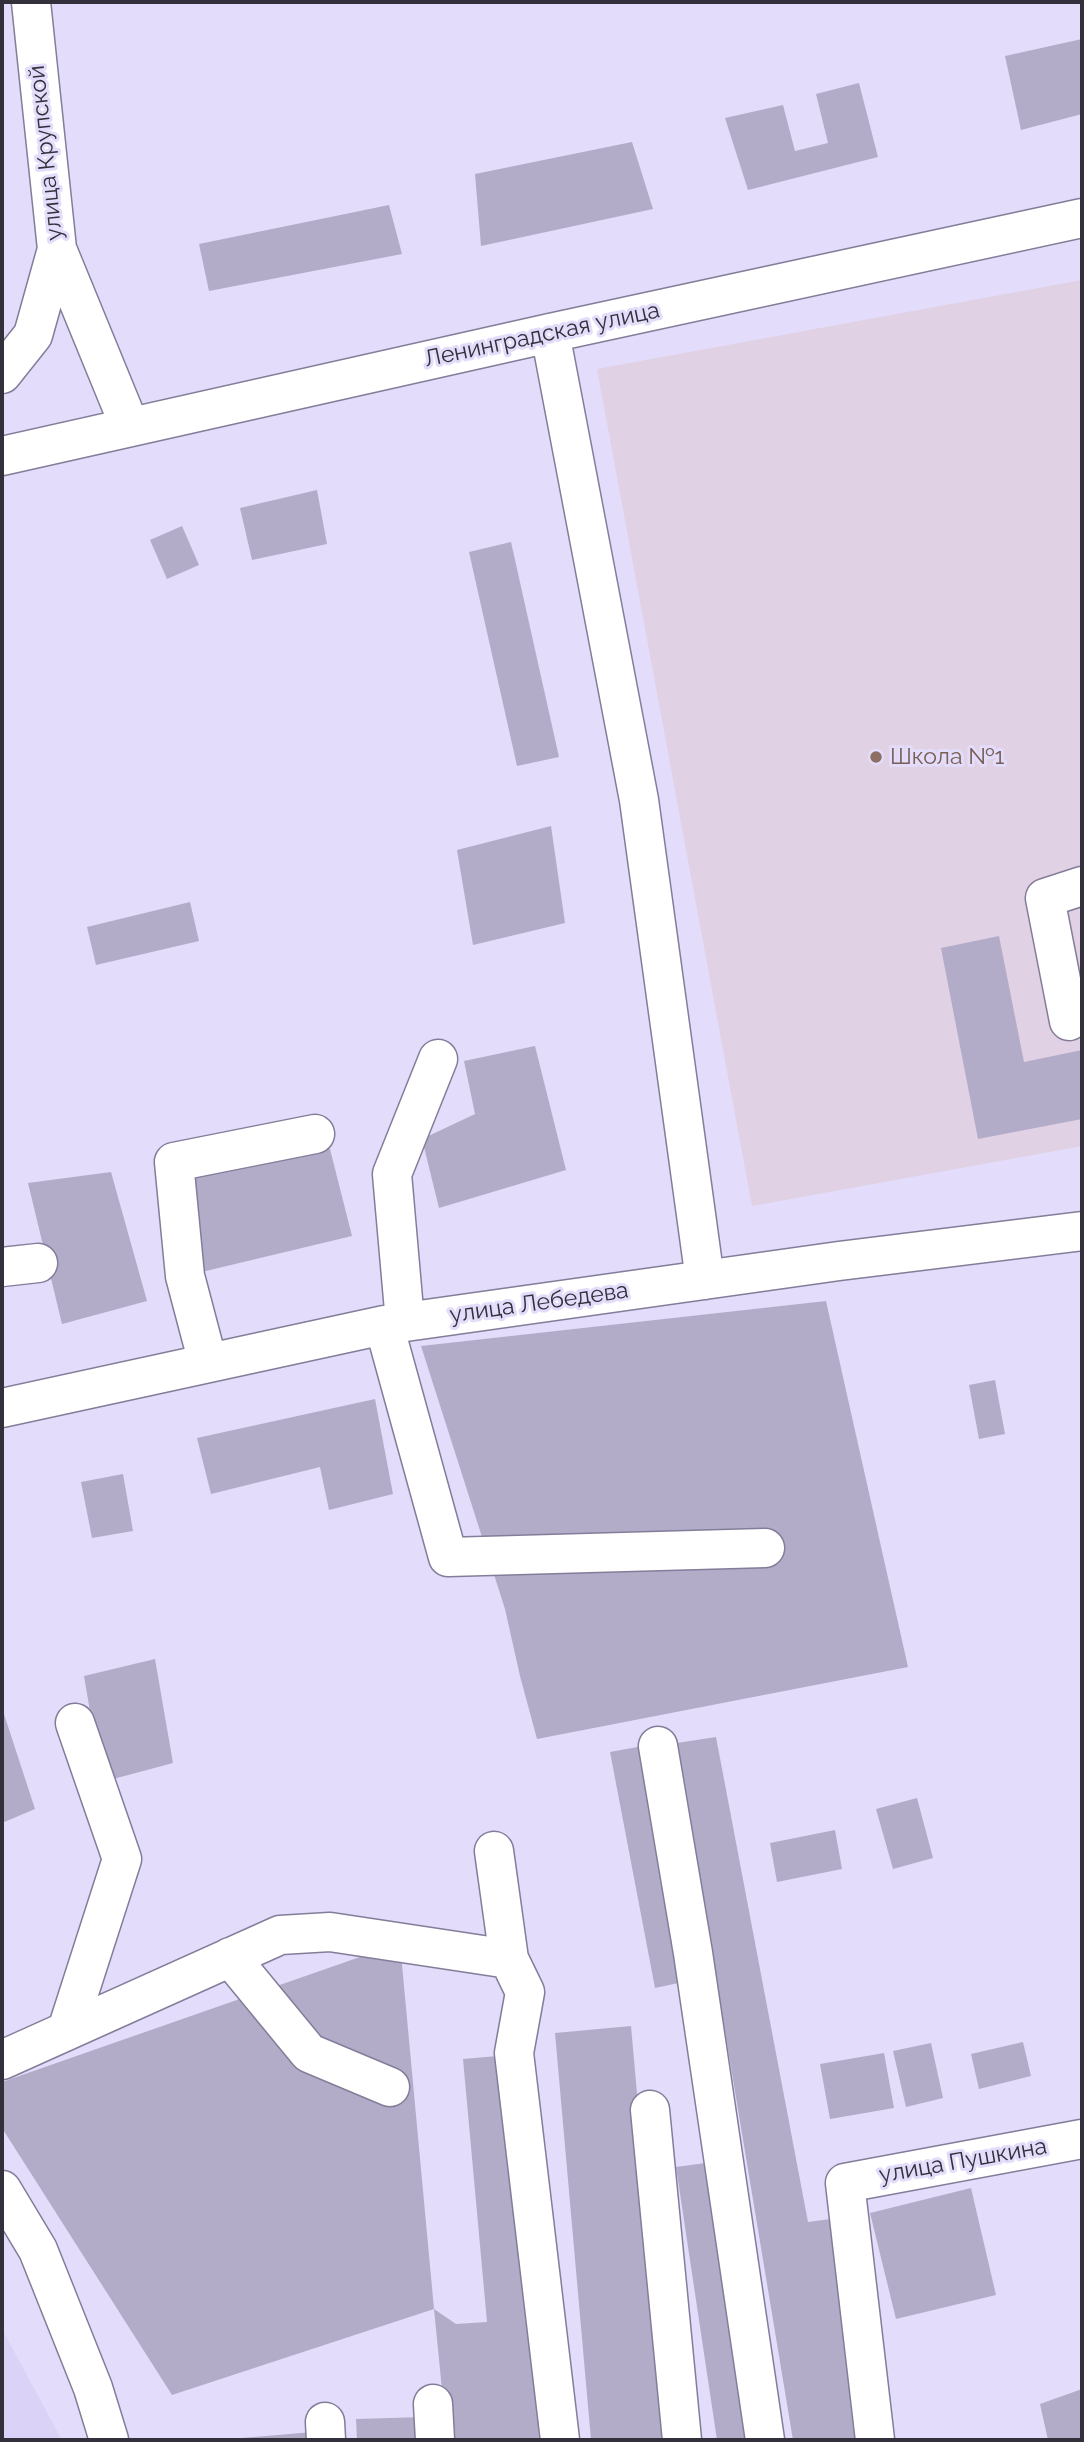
<!DOCTYPE html>
<html>
<head>
<meta charset="utf-8">
<style>
	body { margin:0 }
	#map { position:relative; width:1084px; height:2442px; overflow:hidden; background:#e3dcfa; font-family:Raleway,sans-serif }
	canvas { display:block }
	.frame { position:absolute; inset:0; border:4px solid #33303c; pointer-events:none }
</style>
</head>
<body>
<div id="map">
<canvas width="1084" height="2442"></canvas>
<div class="frame"></div>
</div>
<script>
const ctx = document.querySelector('canvas').getContext('2d');
ctx.lineJoin = 'round';
function paint(path, color) { ctx.fillStyle = color; ctx.fill(path, 'evenodd'); }
const poly = rows => new Path2D(rows.map(r => 'M' + r).join(''));
function stroke(path, color, width, dash) { ctx.strokeStyle = color; ctx.lineWidth = width; ctx.lineCap = dash ? 'butt' : 'round'; ctx.setLineDash(dash || []); ctx.stroke(path); }
function label(font, color, halo, rows, align = 'center') {
  ctx.font = font + ' Raleway,sans-serif'; ctx.lineWidth = 6; ctx.setLineDash([]); ctx.textBaseline = 'middle'; ctx.strokeStyle = halo; ctx.fillStyle = color; for (const [text, x, y, turn = 0] of rows) {
    ctx.save(); ctx.translate(x, y); ctx.rotate((+turn || 0) * Math.PI / 180); ctx.textAlign = isNaN(turn) ? turn : align; if (halo) ctx.strokeText(text, 0, 0); ctx.fillText(text, 0, 0); ctx.restore();
  }
}
paint(poly([
	[2,2329,62,2440,2,2440]
]), '#dbd2f7');
paint(poly([
	[1082,280,1082,1146,752,1206,597,369]
]), '#e0d1e4');
paint(poly([
	[1082,39,1082,114,1021,130,1005,56],
	[859,83,878,157,748,190,725,118,783,105,795,151,828,143,816,94],
	[632,142,653,209,481,246,475,174],
	[389,205,402,254,209,291,199,244],
	[317,490,327,544,252,560,240,508],
	[182,526,199,565,167,579,150,540],
	[511,542,559,757,517,766,469,552],
	[551,826,565,923,473,945,457,850],
	[190,902,199,941,96,965,87,927],
	[999,936,1024,1062,1082,1050,1082,1119,978,1139,941,948],
	[535,1046,566,1170,439,1208,422,1139,475,1114,464,1061],
	[330,1149,352,1236,185,1276,175,1174],
	[111,1172,147,1301,62,1324,28,1183],
	[826,1301,908,1667,537,1739,520,1676,505,1609,421,1346],
	[995,1380,1005,1434,979,1439,969,1385],
	[375,1399,393,1494,329,1510,320,1467,211,1494,197,1438],
	[123,1474,133,1531,92,1538,81,1482],
	[155,1659,173,1763,102,1782,84,1676],
	[2,1708,35,1809,2,1823],
	[716,1737,808,2222,846,2217,878,2440,793,2440,677,1743],
	[643,1746,688,1981,655,1988,610,1752],
	[917,1798,933,1858,893,1869,876,1809],
	[835,1830,842,1869,777,1882,770,1843],
	[400,1943,434,2309,172,2395,2,2128,2,2082],
	[631,2026,668,2440,591,2440,555,2033],
	[1023,2042,1031,2076,979,2089,971,2054],
	[931,2043,943,2098,906,2107,893,2051],
	[884,2053,894,2108,830,2119,820,2064],
	[509,2055,533,2320,539,2440,447,2440,434,2309,456,2324,487,2322,463,2059],
	[713,2162,754,2440,717,2440,676,2167],
	[971,2188,996,2295,896,2319,870,2213],
	[1082,2389,1082,2440,1048,2440,1040,2404],
	[424,2417,425,2440,357,2440,356,2419],
	[313,2432,314,2440,243,2440,242,2438]
]), '#b3acc9');
const minor = poly([
	[57,249,130,427],
	[550,333,639,800,705,1280],
	[2,374,33,335,57,249,31,2],
	[2,456,550,333,1082,218],
	[1069,1021,1045,898,1082,886],
	[2,1267,38,1263],
	[405,1322,392,1174,438,1059],
	[384,1325,448,1557,765,1548],
	[208,1363,185,1276,174,1162,315,1134],
	[2,1408,384,1325,839,1261,1082,1231],
	[658,1746,693,1953,765,2440],
	[494,1851,509,1959,525,1992,514,2053,560,2440],
	[230,1957,309,2053,390,2087],
	[67,2030,122,1859,75,1723],
	[2,2060,280,1935,330,1932,509,1959],
	[650,2110,682,2440],
	[2,2190,38,2250,93,2388,109,2440],
	[433,2404,435,2440],
	[325,2422,326,2440],
	[875,2440,845,2183,1082,2139]
]);
stroke(minor, '#847d99', 41);
stroke(minor, '#fff', 38);
for (const [x, y, r, color] of [
	[876,757,7,"#8d6e63"]
]) { const dot = new Path2D(); dot.arc(x, y, r, 0, 2 * Math.PI); ctx.fillStyle = color; ctx.fill(dot); stroke(dot, '#e3dcfa', 2.5); }
label('23px', '#33303c', '#e3dcfa', [
	["улица Крупской",46,153,-96],
	["Ленинградская улица",542,335,-12],
	["улица Лебедева",539,1303,-8],
	["улица Пушкина",963,2161,-10]
]);
label('23px', '#785e54', '#e3dcfa', [
	["Школа №1",890,757]
], 'left');
</script>
</body>
</html>
